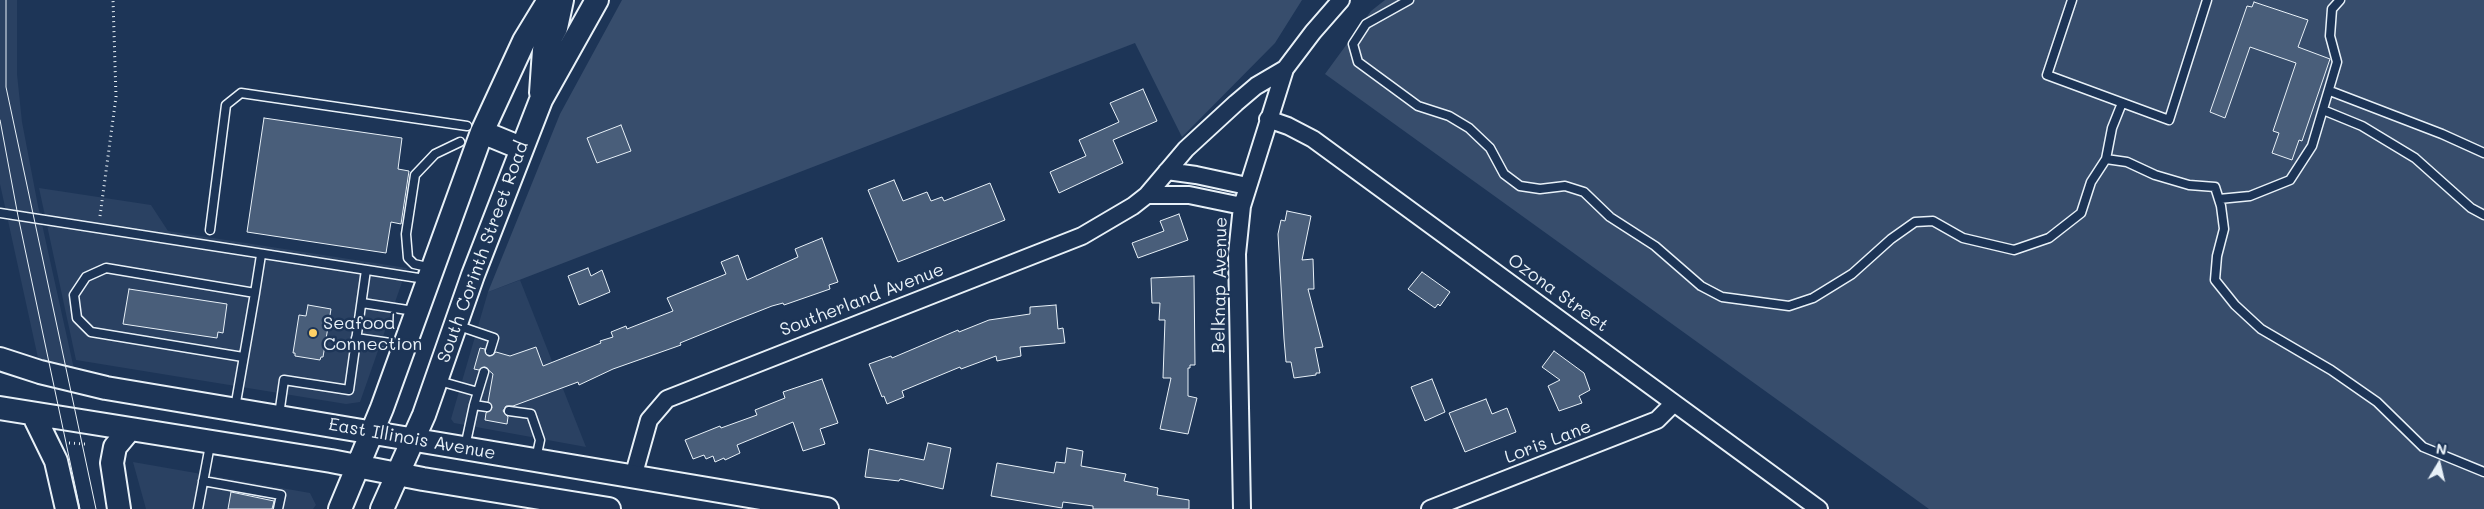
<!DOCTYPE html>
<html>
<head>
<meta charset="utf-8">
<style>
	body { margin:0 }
	#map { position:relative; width:2484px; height:509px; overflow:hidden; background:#1d3557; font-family:Mali,sans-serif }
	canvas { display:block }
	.north { position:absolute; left:2414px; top:439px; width:50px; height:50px; -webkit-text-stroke:4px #1d3557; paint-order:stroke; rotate:9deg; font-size:14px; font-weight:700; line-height:20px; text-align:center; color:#e8f1f8 }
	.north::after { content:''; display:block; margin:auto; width:18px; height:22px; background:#e8f1f8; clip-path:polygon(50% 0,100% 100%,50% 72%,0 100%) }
</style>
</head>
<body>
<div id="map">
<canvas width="2484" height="509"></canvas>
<div class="north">N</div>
</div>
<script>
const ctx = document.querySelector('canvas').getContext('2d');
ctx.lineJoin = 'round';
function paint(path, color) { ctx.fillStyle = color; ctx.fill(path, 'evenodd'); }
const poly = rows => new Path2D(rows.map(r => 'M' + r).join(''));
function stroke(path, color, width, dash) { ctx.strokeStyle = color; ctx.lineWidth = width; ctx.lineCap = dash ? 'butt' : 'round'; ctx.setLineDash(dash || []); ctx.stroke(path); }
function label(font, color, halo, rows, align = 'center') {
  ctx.font = font + ' Mali,sans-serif'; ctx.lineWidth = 5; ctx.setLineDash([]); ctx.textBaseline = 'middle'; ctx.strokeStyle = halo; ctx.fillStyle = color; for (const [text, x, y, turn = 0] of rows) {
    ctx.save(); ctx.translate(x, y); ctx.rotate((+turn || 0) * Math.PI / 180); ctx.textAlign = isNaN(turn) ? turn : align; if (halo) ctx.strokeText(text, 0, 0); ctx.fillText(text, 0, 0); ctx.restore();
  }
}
paint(poly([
	[0,0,17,0,17,74,22,122,38,206,74,369,38,358,0,184],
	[39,188,151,205,168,231,407,268,360,402,346,404,76,360],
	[520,280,586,447,454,423,451,419,488,292],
	[133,462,310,493,316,505,313,509,146,509]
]), '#2a4162');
paint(poly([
	[622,0,1302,0,1275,43,1182,137,1135,43,488,292,560,114],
	[1385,0,2484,0,2484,509,1929,509,1325,74,1371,11]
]), '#374d6c');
const building = poly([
	[2254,2,2308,20,2298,47,2330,59,2302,141,2299,140,2292,160,2272,153,2279,133,2273,131,2296,63,2250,47,2225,118,2210,112,2247,6,2252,7,2254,2],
	[1143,89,1157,121,1113,140,1123,163,1059,193,1050,172,1086,156,1079,140,1119,122,1110,103,1143,89],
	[264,118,402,138,398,169,409,171,401,224,391,222,386,253,247,232,264,118],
	[621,125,631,151,597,163,587,138,621,125],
	[894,180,903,201,927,192,931,201,942,197,944,201,990,183,1005,220,898,262,868,190,894,180],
	[1287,211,1311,216,1302,260,1313,259,1314,289,1308,289,1323,347,1315,348,1320,373,1316,373,1316,375,1294,378,1291,362,1286,362,1284,339,1278,234,1281,220,1285,221,1287,211],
	[1179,214,1188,240,1138,258,1132,243,1164,231,1160,221,1179,214],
	[822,238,838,282,829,285,830,289,784,305,783,303,772,306,734,321,680,343,681,345,613,369,579,385,578,382,513,406,506,406,503,411,508,417,507,424,485,420,486,413,492,408,488,402,493,374,485,367,479,370,474,369,480,348,485,349,486,354,489,356,496,352,510,356,536,347,543,366,601,343,600,341,613,337,611,332,626,326,627,329,673,311,667,298,726,274,721,262,738,255,747,280,798,257,795,249,822,238],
	[588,268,591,276,602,270,610,292,579,305,568,276,588,268],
	[1422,272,1450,292,1440,306,1438,304,1435,308,1408,289,1422,272],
	[1194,276,1195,365,1190,365,1190,368,1188,368,1188,396,1197,398,1188,434,1160,429,1171,378,1163,378,1165,320,1159,320,1160,303,1152,303,1151,278,1194,276],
	[129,289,227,304,223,333,218,332,217,338,123,324,129,289],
	[308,305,331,309,323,357,321,357,320,360,295,356,295,353,293,353,299,315,306,316,308,305],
	[1056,305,1058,329,1063,328,1065,343,1020,347,1021,356,997,361,996,356,961,369,960,367,902,391,904,397,887,404,884,396,882,397,869,364,891,356,892,358,958,330,959,332,989,320,1030,314,1030,307,1056,305],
	[1554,351,1584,373,1590,390,1579,396,1582,403,1559,411,1548,386,1560,380,1542,367,1554,351],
	[822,379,838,423,820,429,825,444,803,451,793,422,737,445,740,453,725,460,724,458,715,462,713,456,706,459,704,455,693,459,685,440,720,426,721,428,757,415,755,410,785,398,783,392,822,379],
	[1432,379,1445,412,1425,421,1411,387,1432,379],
	[1486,399,1492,414,1507,408,1516,432,1465,452,1449,413,1486,399],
	[928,443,951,448,943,489,900,479,899,481,865,477,869,449,924,460,928,443],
	[1067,448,1083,451,1081,466,1126,474,1124,481,1158,488,1157,495,1189,500,1189,509,1093,509,1093,506,1063,502,1062,508,991,496,997,463,1054,473,1056,462,1065,463,1067,448],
	[231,492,274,501,272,509,228,509,231,492]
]);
paint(building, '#495e7a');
stroke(building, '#e8f1f8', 1);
const service = poly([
	[1409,0,1366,24,1353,44,1358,62,1418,106,1449,116,1469,128,1490,148,1504,174,1520,186,1540,189,1565,186,1584,192,1610,217,1655,246,1701,286,1722,297,1789,306,1813,298,1852,274,1891,239,1915,222,1933,221,1963,238,2014,250,2049,238,2081,213,2091,182,2106,159,2127,162,2155,175,2189,185,2215,187,2221,206,2224,229,2217,256,2215,280,2235,305,2261,329,2331,370,2377,402,2423,447,2484,472],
	[2072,0,2047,75,2169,120,2207,0],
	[2330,91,2442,134,2484,153],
	[2323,110,2362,126,2415,158,2471,208,2484,215],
	[2106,159,2112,128,2122,103],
	[2219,199,2250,196,2290,180,2312,146,2337,62,2330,36,2332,9,2340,0],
	[0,213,425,279],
	[210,230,226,105,241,93,467,126],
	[432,268,414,264,408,258,406,234,415,175,435,154,460,142],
	[255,293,261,255],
	[362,303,414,311],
	[456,325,494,338,490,351],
	[356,338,404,345],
	[484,372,474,405,487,407],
	[439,381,478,392],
	[235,408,255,293,106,268,86,277,74,295,77,318,91,332,243,357],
	[509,411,531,414,540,440,536,459],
	[279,415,284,380,349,390,366,270],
	[465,447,474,405],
	[203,481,281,495,278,509],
	[198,509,210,445]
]);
const minor = poly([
	[1268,119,1288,126,1313,139,1819,509],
	[1167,171,1196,175,1247,186],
	[1147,195,1189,195,1242,206],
	[633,477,649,420,667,399,1082,236,1133,206,1147,195,1186,149,1236,103,1256,86,1285,69,1313,32,1341,0],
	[1242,509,1237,254,1242,206,1285,69],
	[1430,509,1657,420,1674,403]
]);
const secondary = poly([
	[541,93,544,50,556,28,562,0],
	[482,132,521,148],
	[0,359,40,372,106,388,827,509],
	[0,408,331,461,423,479,609,509],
	[33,414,56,461,67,509],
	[119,509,112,463,115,447,130,429],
	[340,509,382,408,482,132,524,41,549,0],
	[382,509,424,415,473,275,541,100,597,0]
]);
stroke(service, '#e8f1f8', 11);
stroke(minor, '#e8f1f8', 20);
stroke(secondary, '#e8f1f8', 26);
stroke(poly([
	[100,216,116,97,113,0],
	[69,443,85,444]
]), '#e8f1f8', 3, [1, 4]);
stroke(service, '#1d3557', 8);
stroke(minor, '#1d3557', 16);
stroke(secondary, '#1d3557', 22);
stroke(poly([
	[6,0,6,87,96,509],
	[0,120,18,216,80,509]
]), '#e8f1f8', 1);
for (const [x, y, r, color] of [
	[313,333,5,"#ffd166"]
]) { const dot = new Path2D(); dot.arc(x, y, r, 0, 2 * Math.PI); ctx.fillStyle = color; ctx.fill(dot); stroke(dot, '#1d3557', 2); }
label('18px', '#e8f1f8', '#1d3557', [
	["South Corinth Street Road",483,252,-70],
	["Belknap Avenue",1220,285,-89],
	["Ozona Street",1558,293,36],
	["Southerland Avenue",862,300,-21],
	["East Illinois Avenue",412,439,10],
	["Loris Lane",1548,442,-21]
]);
label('18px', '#e8f1f8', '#1d3557', [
	["Seafood",323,323],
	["Connection",323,344]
], 'left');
</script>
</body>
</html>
